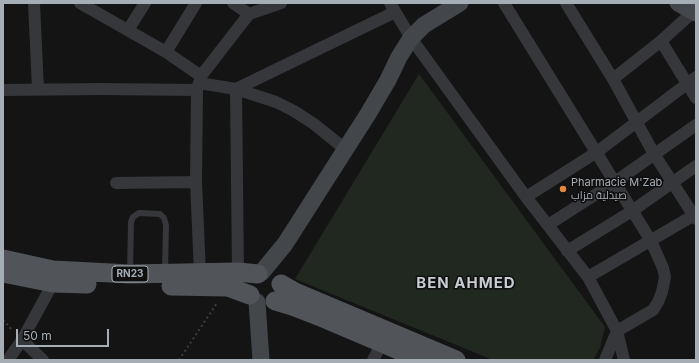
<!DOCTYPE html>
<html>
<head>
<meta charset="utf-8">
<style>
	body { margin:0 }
	#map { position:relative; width:699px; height:363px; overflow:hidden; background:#141415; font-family:Inter,sans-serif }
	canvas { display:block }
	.frame { position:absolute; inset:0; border:4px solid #a6aeb5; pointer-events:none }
	.scale { position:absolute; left:16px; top:329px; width:93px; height:18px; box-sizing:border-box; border:2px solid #a6aeb5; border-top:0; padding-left:5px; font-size:12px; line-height:14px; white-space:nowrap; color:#a6aeb5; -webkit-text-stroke:3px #0f0f10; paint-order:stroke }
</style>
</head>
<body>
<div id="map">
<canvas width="699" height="363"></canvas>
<div class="frame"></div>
<div class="scale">50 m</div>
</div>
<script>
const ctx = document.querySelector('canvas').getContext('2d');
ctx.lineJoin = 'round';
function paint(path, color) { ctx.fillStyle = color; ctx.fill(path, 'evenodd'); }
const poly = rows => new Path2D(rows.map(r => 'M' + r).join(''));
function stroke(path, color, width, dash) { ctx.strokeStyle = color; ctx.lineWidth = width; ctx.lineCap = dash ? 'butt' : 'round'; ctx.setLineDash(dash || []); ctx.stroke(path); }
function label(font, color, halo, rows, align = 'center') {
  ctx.font = font + ' Inter,Cairo,sans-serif'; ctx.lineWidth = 3; ctx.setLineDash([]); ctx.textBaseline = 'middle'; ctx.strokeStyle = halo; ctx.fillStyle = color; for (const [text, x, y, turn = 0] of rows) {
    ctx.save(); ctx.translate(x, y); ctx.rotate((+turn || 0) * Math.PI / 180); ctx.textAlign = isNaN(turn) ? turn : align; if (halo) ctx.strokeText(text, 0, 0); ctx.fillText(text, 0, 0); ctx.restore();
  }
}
paint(poly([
	[419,74,605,327,600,348,593,360,493,360,295,279]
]), '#212820');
stroke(poly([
	[3,320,13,331],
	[179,360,217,303]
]), '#3b3e41', 2, [2, 3]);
stroke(poly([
	[130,273,131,222,133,217,139,213,160,214,164,218,166,225,165,271]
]), '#35373a', 6);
stroke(poly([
	[34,3,38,89],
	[80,3,166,52,201,76],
	[233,3,249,14],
	[390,3,411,38,526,197,588,277,617,331,624,360],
	[504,3,651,241,663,268,665,277,662,292,658,302,653,310,617,331,605,360],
	[566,3,613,79,654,154,696,219],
	[128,30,145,3],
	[661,41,696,98],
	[166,52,196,3],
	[613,79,661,41,693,12],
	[199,83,236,89,276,102,294,111,314,124,345,149],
	[3,90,101,89,197,90],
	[116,183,196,182],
	[526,197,597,152,696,77],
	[548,225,615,182,696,125],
	[567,251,632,211,696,166],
	[238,272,236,89,395,12],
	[200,273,196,182,197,90,201,76,249,14,281,3],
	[588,277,696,214],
	[22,340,43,360],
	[8,360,22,340,53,283],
	[373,360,382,343]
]), '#35373a', 12);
stroke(poly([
	[678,3,696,13],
	[262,272,285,244,368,114,388,80,399,57,411,38,424,25,460,3],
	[257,302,261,360]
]), '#43464a', 17);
stroke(poly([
	[3,259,53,270,130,274,238,272,258,274],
	[3,273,53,283,87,284],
	[281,284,295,292,456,360],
	[171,286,228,287,250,295],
	[275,301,292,306,323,318,422,360]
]), '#515559', 19);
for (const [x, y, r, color] of [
	[563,189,4,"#e4873d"]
]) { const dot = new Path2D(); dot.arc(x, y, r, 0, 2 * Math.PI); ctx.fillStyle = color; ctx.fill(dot); stroke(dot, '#0f0f10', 1.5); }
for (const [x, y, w] of [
	[130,274,36]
]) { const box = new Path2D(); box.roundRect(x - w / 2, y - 8, w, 16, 3); ctx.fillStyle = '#0f0f10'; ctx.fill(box); stroke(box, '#a6aeb5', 1); }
label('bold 10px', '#a6aeb5', null, [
	["RN23",130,274]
]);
label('11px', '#a6aeb5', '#0f0f10', [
	["Pharmacie M'Zab",571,183],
	["صيدلية مزاب",571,196]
], 'left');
ctx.letterSpacing = '1px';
label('bold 15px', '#c7ccd1', '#0f0f10', [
	["BEN AHMED",466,283]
]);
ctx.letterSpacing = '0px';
</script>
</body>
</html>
